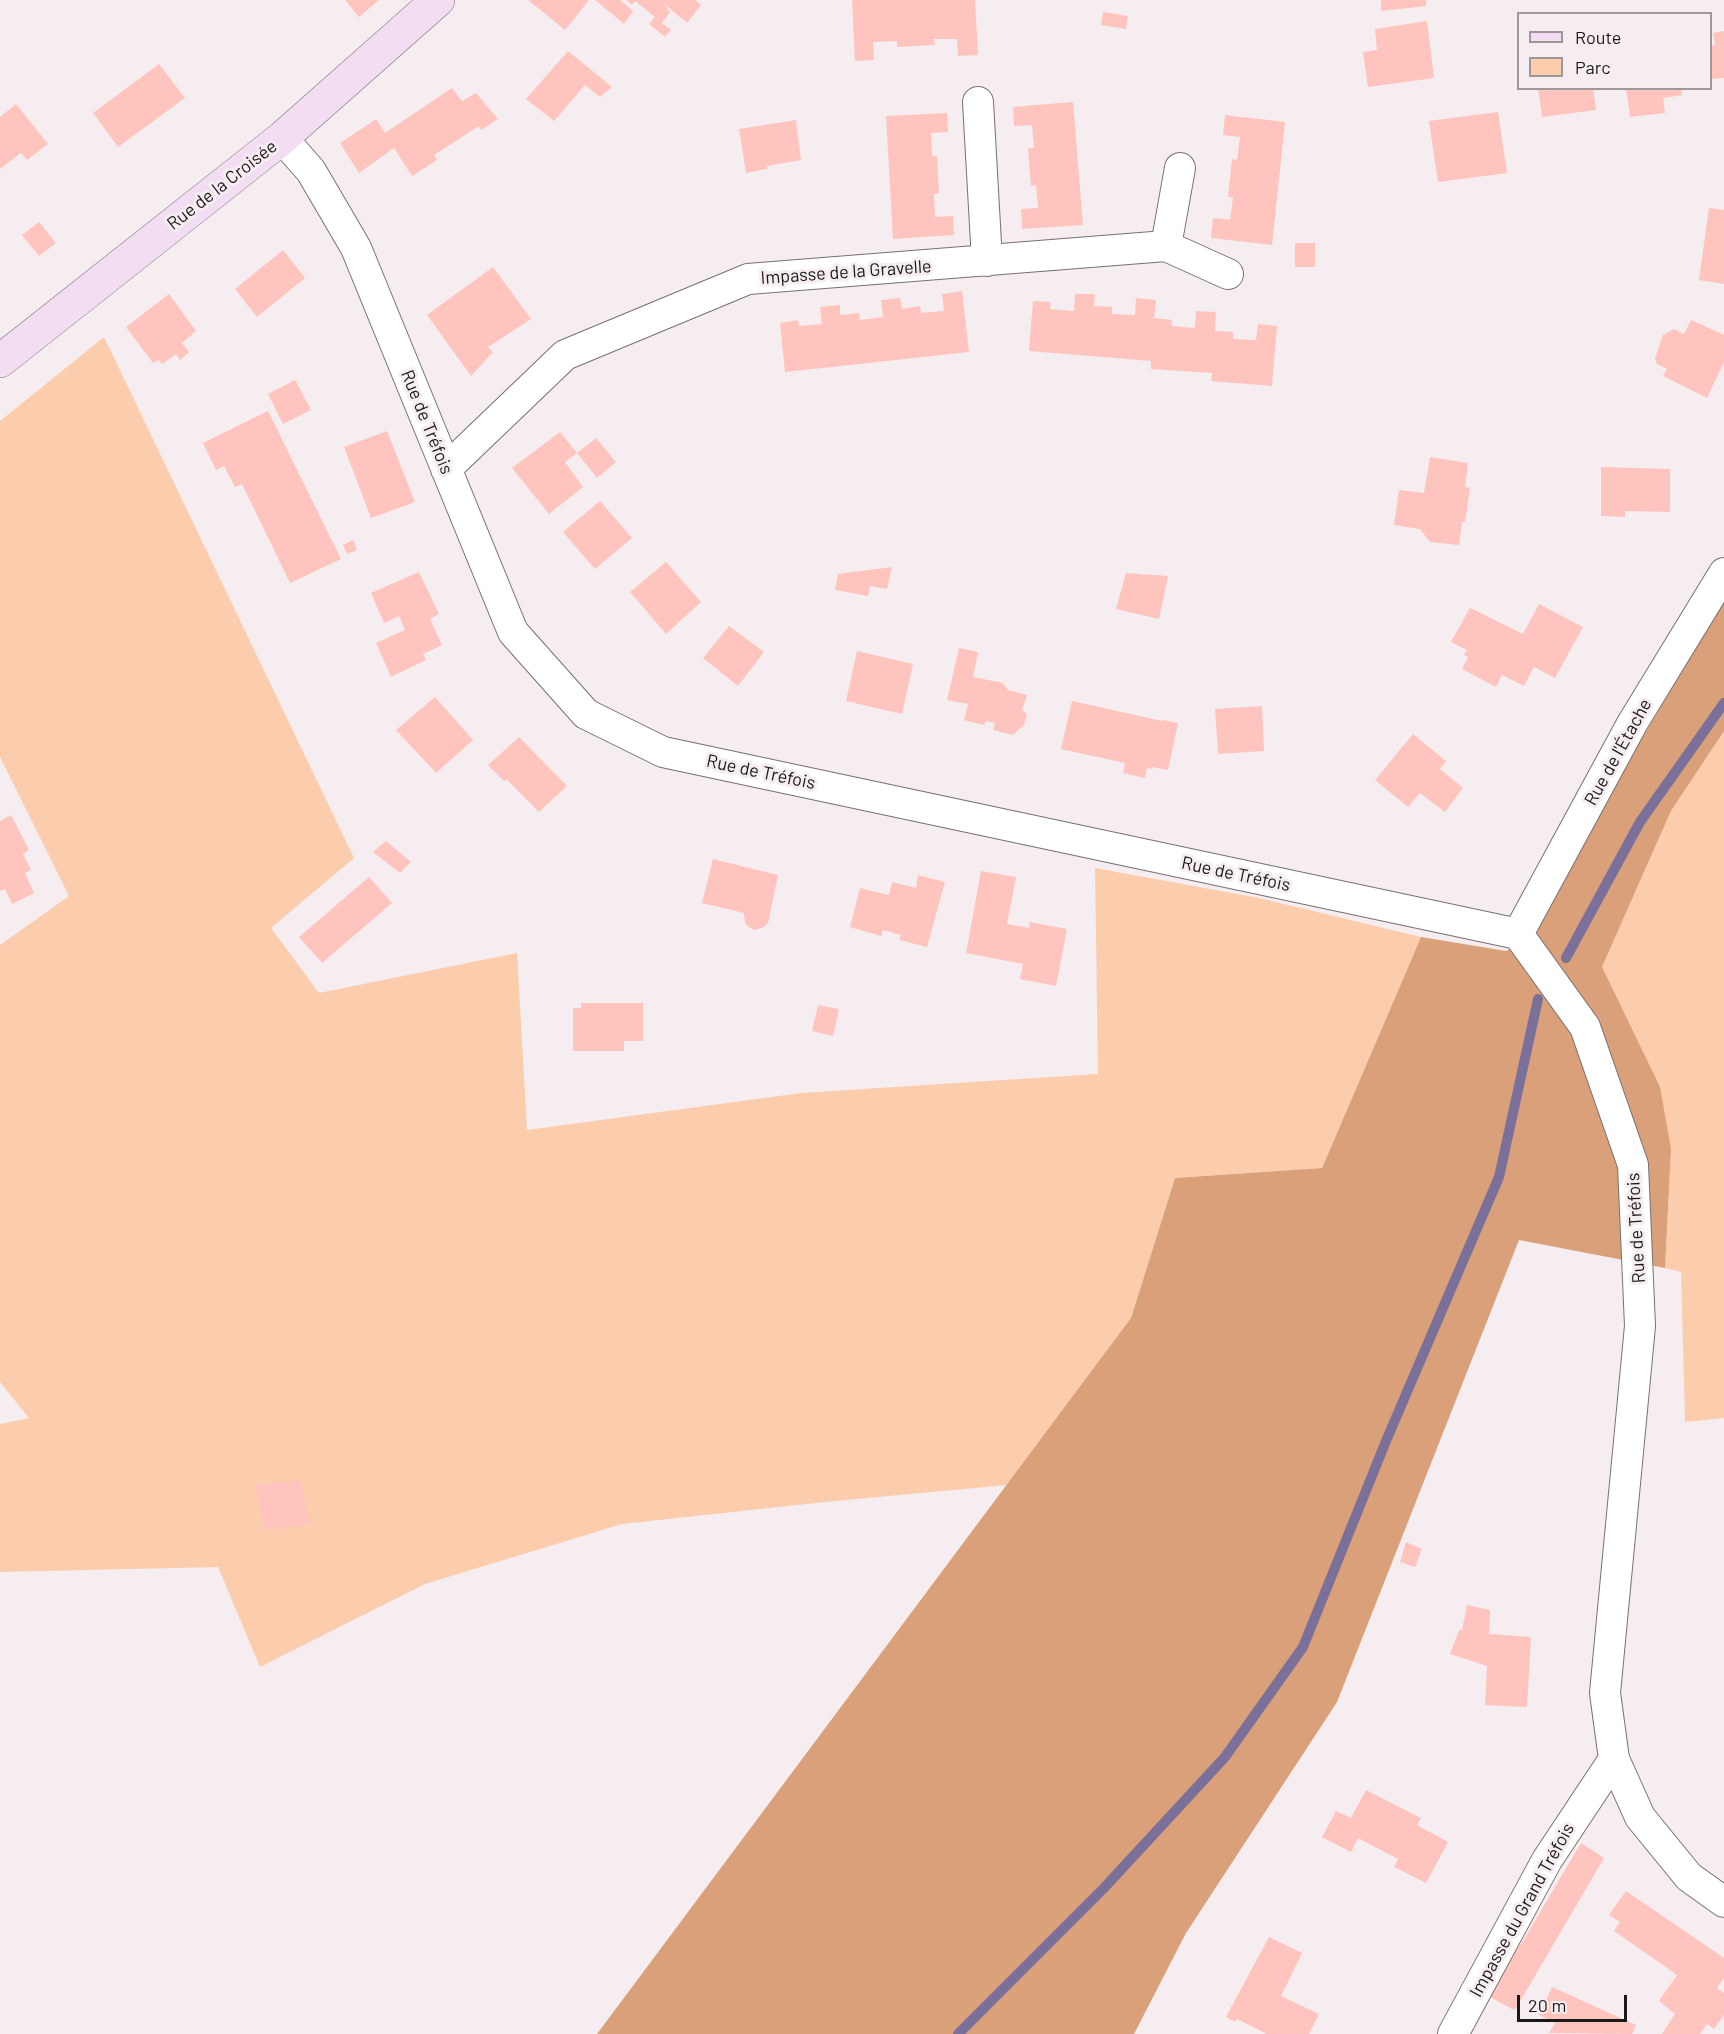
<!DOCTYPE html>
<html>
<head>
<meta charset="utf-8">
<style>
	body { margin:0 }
	#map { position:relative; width:1724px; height:2034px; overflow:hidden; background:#f5edf0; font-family:Barlow,sans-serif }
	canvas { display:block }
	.legend { position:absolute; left:1517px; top:12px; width:195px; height:78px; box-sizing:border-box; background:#f5edf0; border:2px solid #9e989a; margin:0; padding:8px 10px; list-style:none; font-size:18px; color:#1b1819 }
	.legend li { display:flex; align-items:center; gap:12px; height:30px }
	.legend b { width:30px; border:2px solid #9e989a }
	.scale { position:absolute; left:1517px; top:1995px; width:110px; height:27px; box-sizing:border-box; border:3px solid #1b1819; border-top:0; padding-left:8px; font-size:18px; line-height:21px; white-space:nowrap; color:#1b1819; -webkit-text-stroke:4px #f5edf0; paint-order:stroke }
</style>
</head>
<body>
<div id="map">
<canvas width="1724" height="2034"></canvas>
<ul class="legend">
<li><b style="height:8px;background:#f2ddf3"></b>Route</li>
<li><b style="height:16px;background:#fccdad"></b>Parc</li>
</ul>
<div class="scale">20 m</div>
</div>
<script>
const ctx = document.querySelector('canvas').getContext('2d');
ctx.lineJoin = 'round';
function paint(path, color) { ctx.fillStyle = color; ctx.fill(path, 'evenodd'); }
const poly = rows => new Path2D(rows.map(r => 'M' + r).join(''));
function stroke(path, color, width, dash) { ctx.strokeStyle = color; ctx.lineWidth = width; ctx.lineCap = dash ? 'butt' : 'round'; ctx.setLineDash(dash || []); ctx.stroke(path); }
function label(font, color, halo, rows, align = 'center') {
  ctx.font = font + ' Barlow,sans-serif'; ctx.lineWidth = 6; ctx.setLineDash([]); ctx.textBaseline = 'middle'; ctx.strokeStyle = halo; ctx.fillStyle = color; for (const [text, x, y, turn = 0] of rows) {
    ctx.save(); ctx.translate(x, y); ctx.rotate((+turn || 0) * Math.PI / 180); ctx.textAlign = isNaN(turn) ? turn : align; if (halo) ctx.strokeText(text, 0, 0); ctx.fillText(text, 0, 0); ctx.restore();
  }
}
paint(poly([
	[104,337,354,858,271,928,319,993,517,953,527,1130,801,1093,1098,1074,1095,868,1259,898,1421,937,1322,1168,1175,1178,1131,1318,1007,1485,825,1502,622,1524,425,1584,260,1667,218,1567,0,1572,0,1424,29,1418,0,1382,0,945,69,896,0,757,0,421],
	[1724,731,1724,1418,1685,1422,1681,1272,1665,1268,1671,1149,1602,967,1671,811]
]), '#fccdad');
paint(poly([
	[1724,602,1724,731,1671,811,1602,967,1660,1087,1671,1149,1665,1268,1519,1240,1337,1702,1186,1933,1134,2034,597,2034,1131,1318,1175,1178,1322,1168,1421,937,1506,951,1531,938,1618,778]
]), '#d9a079');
stroke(poly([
	[1566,958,1640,822,1724,703],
	[958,2034,1104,1888,1225,1757,1303,1647,1386,1441,1499,1177,1538,999]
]), '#7a7099', 10);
paint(poly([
	[345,0,379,0,359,17],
	[528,0,589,0,565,30],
	[595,0,620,0,633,11,624,24],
	[626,0,695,0,701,5,687,23,663,3,670,12,662,23,671,30,665,37,649,24,655,17,635,1,632,5],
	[852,0,975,0,978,55,958,56,957,39,934,39,935,45,897,47,897,41,873,42,874,60,855,61],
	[1381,0,1426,0,1426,6,1381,11],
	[1103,12,1128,16,1126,29,1101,25],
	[1427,21,1434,78,1368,87,1363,52,1377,50,1375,29],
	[1724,31,1724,78,1710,79,1710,46,1715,45,1713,33],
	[568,51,612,87,600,97,585,85,554,121,526,99],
	[159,64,185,98,118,147,93,113],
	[452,88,462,101,476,93,498,119,481,130,479,126,434,155,437,160,412,176,394,148,359,173,340,143,376,119,385,133],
	[1538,88,1593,88,1596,110,1542,117],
	[1626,88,1681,88,1682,95,1663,98,1665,113,1630,117],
	[1073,102,1083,225,1022,229,1021,209,1038,208,1036,185,1031,186,1028,148,1034,148,1032,125,1014,126,1013,107],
	[16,104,48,144,27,160,21,153,0,169,0,117],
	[1498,112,1507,173,1438,182,1429,121],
	[947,113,948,132,931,133,932,156,937,156,939,193,934,194,935,217,953,216,954,235,893,239,886,116],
	[1225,115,1285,122,1272,245,1211,238,1213,218,1230,220,1233,197,1228,197,1232,159,1237,160,1240,137,1223,135],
	[796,120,801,160,767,166,767,169,746,173,739,129],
	[1709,208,1724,210,1724,284,1699,280],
	[39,222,56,243,39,256,22,235],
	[1295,243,1315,243,1315,267,1295,267],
	[283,250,305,278,257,317,235,289],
	[493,267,531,319,488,347,493,352,471,376,427,315],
	[962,291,969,352,785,372,780,323,798,320,799,326,822,324,820,307,840,305,840,315,859,313,860,320,883,317,881,300,900,298,902,309,920,306,921,313,944,311,942,294],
	[169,294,196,331,182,343,189,352,180,360,176,354,162,364,159,360,153,363,126,327],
	[1075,294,1095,294,1094,306,1112,307,1112,314,1135,315,1136,298,1156,300,1154,318,1172,320,1172,326,1195,328,1196,311,1216,312,1215,331,1233,332,1233,339,1256,340,1258,324,1277,326,1272,386,1211,381,1212,373,1151,369,1151,361,1029,351,1033,301,1051,302,1050,309,1074,311],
	[1691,320,1724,335,1724,362,1707,398,1663,376,1667,369,1657,364,1655,358,1663,335,1674,329,1684,334],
	[295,380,311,410,283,424,268,394],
	[268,411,341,559,290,583,242,484,235,487,224,466,216,470,203,443],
	[387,431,415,502,371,518,344,447],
	[560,432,577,453,565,462,583,487,549,514,512,468],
	[596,438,616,462,597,478,577,453],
	[1430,457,1468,463,1465,487,1470,488,1465,522,1462,522,1459,545,1430,542,1420,529,1394,525,1399,490,1424,493],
	[1601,467,1670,469,1670,512,1625,511,1625,517,1601,516],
	[600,501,632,538,595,569,563,532],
	[353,540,357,550,347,554,343,545],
	[666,562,701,602,666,634,630,592],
	[892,567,887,589,870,586,868,596,835,590,838,574],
	[419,572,439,614,430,619,442,645,423,654,426,660,391,677,376,643,405,630,399,616,384,623,371,593],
	[1126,573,1168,576,1159,619,1116,609],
	[1539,604,1583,627,1555,678,1534,667,1524,686,1502,675,1496,687,1462,669,1468,657,1464,655,1467,650,1451,642,1470,608,1523,634],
	[729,626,764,652,738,686,703,658],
	[959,648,978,652,973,677,1003,683,1008,690,1027,695,1022,710,1027,714,1024,725,1013,735,993,730,995,723,986,721,984,725,964,720,968,704,947,700],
	[857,651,913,664,902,714,846,701],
	[435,697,473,740,436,773,396,730],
	[1072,701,1162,721,1163,720,1178,723,1168,770,1152,767,1152,769,1147,768,1145,778,1123,773,1125,763,1061,749],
	[1262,706,1264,751,1218,754,1215,709],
	[1413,734,1446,761,1440,769,1463,788,1445,812,1420,793,1408,807,1375,780],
	[519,737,567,786,539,812,507,780,504,781,488,765],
	[11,815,29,850,23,854,31,870,25,873,34,893,12,904,5,889,0,891,0,821],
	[386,841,411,862,400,873,373,852],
	[713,859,778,875,768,923,764,927,755,930,750,928,745,923,744,913,702,903],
	[981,871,1016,877,1007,924,1029,928,1030,922,1067,929,1056,986,1020,979,1023,964,966,953],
	[918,875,945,882,927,947,899,940,901,935,883,930,881,936,850,927,860,888,889,895,892,882,916,888],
	[369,877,392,903,322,963,299,937],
	[581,1003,643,1003,643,1041,624,1041,624,1051,573,1051,573,1008,581,1008],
	[818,1005,839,1009,833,1036,812,1031],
	[300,1480,310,1524,264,1530,255,1485],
	[1406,1542,1422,1549,1415,1567,1400,1562],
	[1467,1605,1490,1610,1489,1634,1531,1637,1527,1707,1485,1705,1487,1666,1450,1654,1459,1630,1462,1630],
	[1366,1790,1421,1818,1417,1825,1448,1842,1426,1883,1394,1867,1398,1859,1358,1838,1351,1852,1322,1837,1336,1811,1351,1818],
	[1581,1843,1604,1858,1515,2010,1512,2009,1483,1993,1508,1947,1515,1952,1523,1941],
	[1626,1891,1724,1958,1724,1978,1717,1988,1724,1993,1724,2015,1714,2029,1707,2024,1700,2034,1662,2034,1675,2014,1659,2001,1677,1975,1614,1931,1620,1922,1609,1915],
	[1269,1937,1302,1953,1281,1996,1319,2014,1309,2034,1267,2034,1237,2019,1235,2022,1226,2017],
	[1552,1987,1636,2025,1632,2034,1549,2033,1555,2023,1539,2015]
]), '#ffc4be');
const street = poly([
	[978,102,987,261],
	[282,138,311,171,356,248,513,632,586,714,663,752,1518,934,1585,1027,1633,1165,1640,1326,1605,1693,1614,1759,1640,1817,1689,1877,1724,1902],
	[1166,246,1180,168],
	[446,469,565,355,748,279,1166,246,1228,274],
	[1518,934,1633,722,1724,573],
	[1453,2034,1547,1860,1614,1759]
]);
const secondary = poly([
	[0,361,282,138,438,0]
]);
stroke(street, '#787073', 32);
stroke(secondary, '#787073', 34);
stroke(street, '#fff', 30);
stroke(secondary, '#f2ddf3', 33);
label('18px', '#1b1819', '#f5edf0', [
	["Rue de la Croisée",222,185,-38],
	["Impasse de la Gravelle",846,272,-4],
	["Rue de Tréfois",427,422,68],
	["Rue de l'Étache",1618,752,-61],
	["Rue de Tréfois",761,772,12],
	["Rue de Tréfois",1236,874,12],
	["Rue de Tréfois",1636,1228,-93],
	["Impasse du Grand Tréfois",1522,1910,-61]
]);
</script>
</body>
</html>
